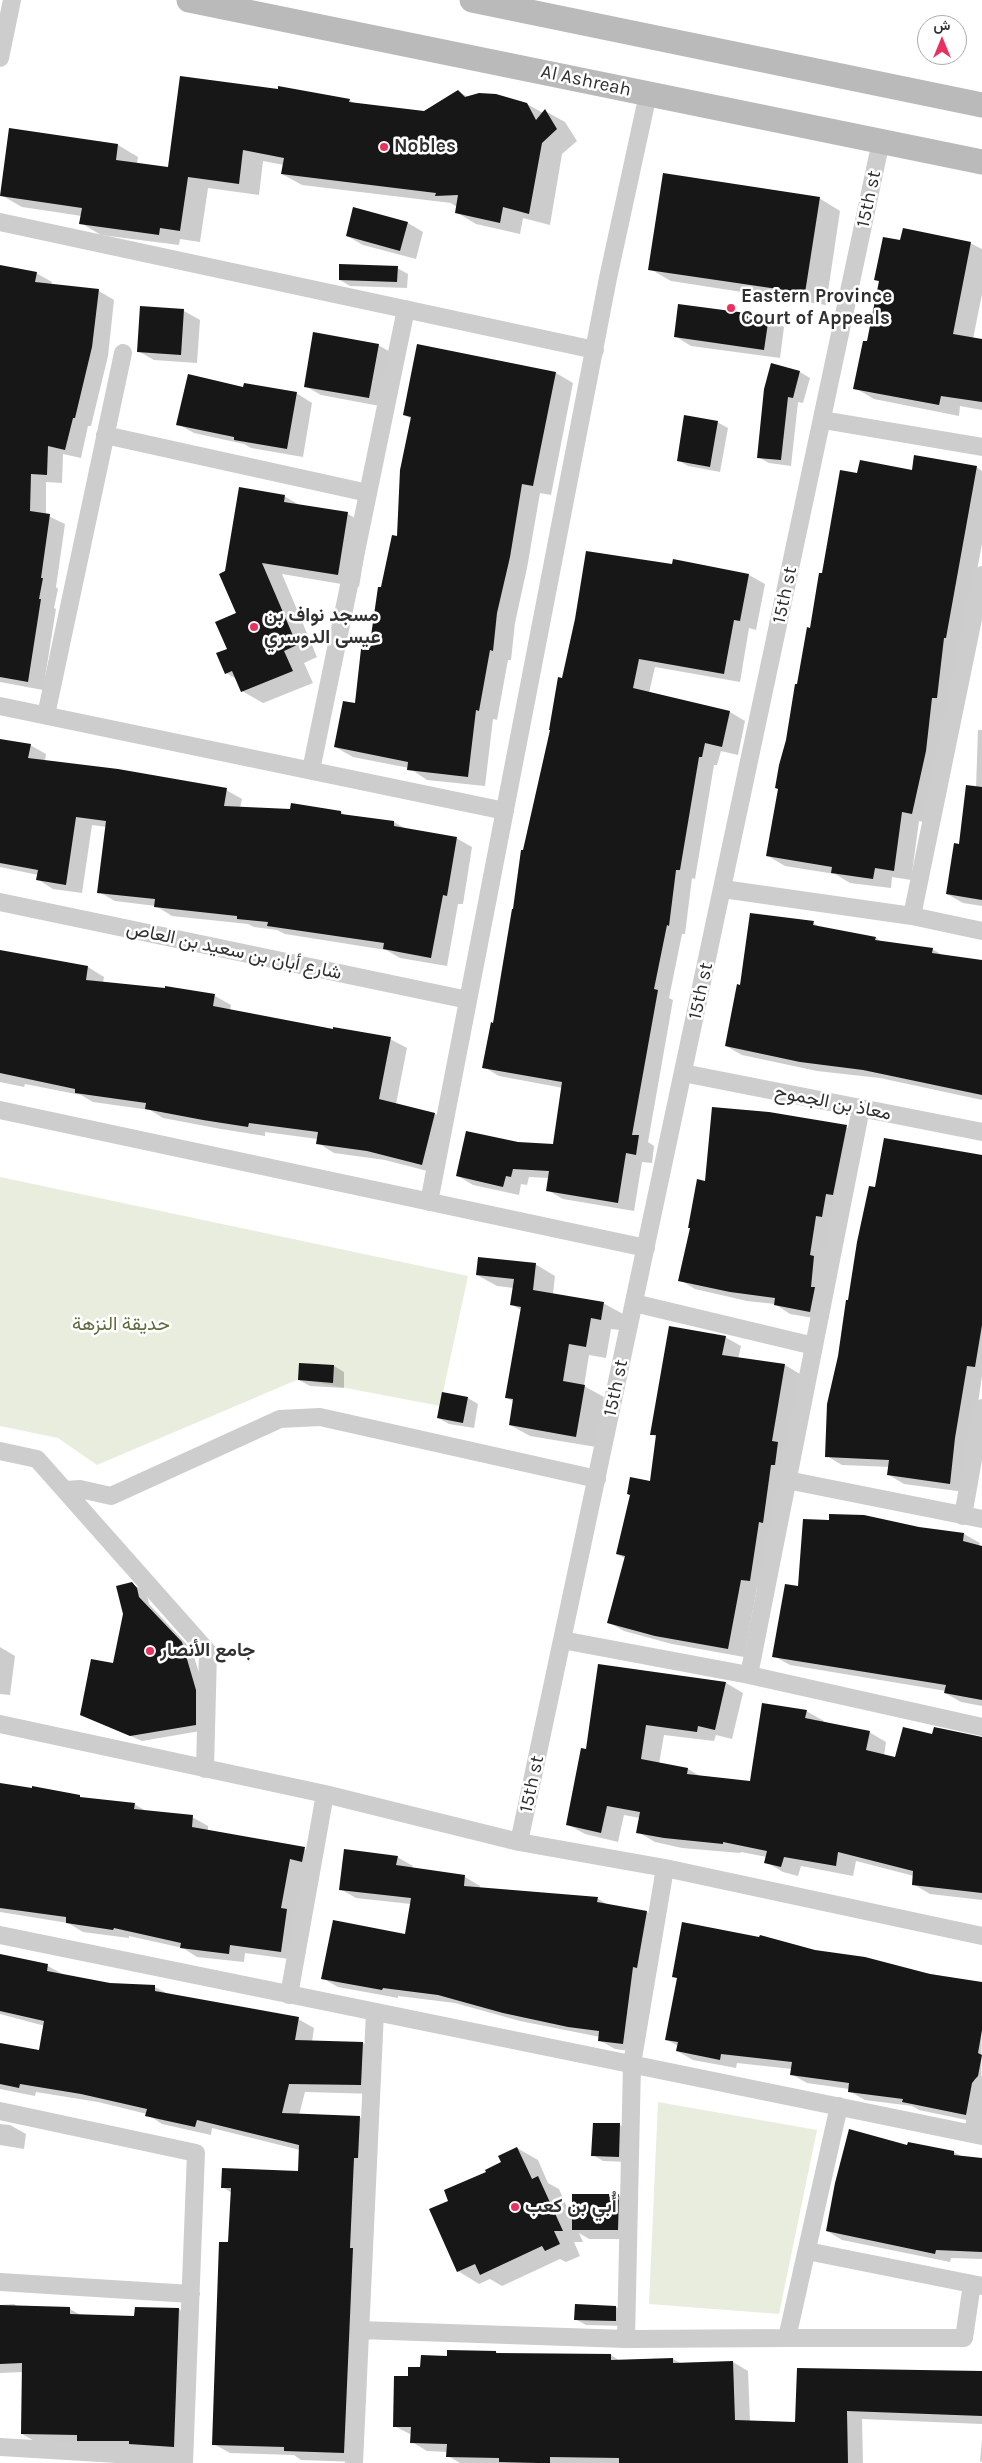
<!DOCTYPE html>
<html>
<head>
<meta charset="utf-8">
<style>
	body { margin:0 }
	#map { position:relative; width:982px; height:2463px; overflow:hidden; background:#fff; font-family:Karla,Vazirmatn,sans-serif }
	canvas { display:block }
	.north { position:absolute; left:917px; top:15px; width:50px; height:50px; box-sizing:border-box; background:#fff; border:1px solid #acacac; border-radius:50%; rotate:0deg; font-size:14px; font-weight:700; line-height:20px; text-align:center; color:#303030 }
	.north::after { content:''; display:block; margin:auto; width:18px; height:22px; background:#e8315e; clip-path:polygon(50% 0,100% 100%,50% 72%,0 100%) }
</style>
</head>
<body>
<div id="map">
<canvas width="982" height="2463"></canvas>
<div class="north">ش</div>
</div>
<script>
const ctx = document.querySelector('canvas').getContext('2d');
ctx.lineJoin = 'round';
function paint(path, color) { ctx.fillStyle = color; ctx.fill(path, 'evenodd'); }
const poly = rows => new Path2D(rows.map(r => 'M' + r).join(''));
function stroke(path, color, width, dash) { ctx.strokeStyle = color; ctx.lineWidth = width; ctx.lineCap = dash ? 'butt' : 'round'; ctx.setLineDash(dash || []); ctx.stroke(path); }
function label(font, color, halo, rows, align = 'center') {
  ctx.font = font + ' Karla,Vazirmatn,sans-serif'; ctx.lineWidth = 5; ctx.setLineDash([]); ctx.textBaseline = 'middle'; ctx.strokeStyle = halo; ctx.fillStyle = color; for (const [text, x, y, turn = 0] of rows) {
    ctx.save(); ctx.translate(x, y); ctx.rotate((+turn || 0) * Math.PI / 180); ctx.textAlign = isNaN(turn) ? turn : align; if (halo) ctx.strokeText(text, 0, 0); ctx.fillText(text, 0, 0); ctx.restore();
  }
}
paint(poly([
	[0,1177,468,1276,440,1406,299,1379,97,1465,58,1438,0,1426],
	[658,2102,817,2130,779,2314,649,2304]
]), '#e9edde');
paint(poly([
	[458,91,468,97,527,104,543,113,545,111,565,122,577,141,562,154,550,225,523,218,520,234,476,224,456,212,457,207,451,203,302,185,282,174,284,165,263,161,259,195,208,188,200,242,180,239,179,245,101,235,81,223,82,216,22,207,1,195,118,145,138,157,137,164,169,169,349,100,358,105,424,113],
	[819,198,840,211,826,305,671,281,650,269],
	[408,223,423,232,416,259,363,245,347,236],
	[901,242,970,243,982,249,982,294,973,339,982,340,982,410,960,406,959,416,874,399,855,388,868,343,880,282,876,280],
	[0,266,36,273,52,282,51,285,99,291,114,300,108,356,91,426,88,426,81,458,63,454,62,483,46,482,46,515,65,524,56,587,58,589,54,608,56,609,43,690,0,682],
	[397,268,408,274,407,288,350,286,340,280],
	[184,311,200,320,197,363,154,360,138,351],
	[769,318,784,327,780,358,691,346,675,336],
	[378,345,394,354,385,407,321,395,305,386],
	[800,372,810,378,803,403,798,402,791,466,769,463,758,457],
	[556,373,573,383,551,495,540,493,527,568,515,623,511,660,508,660,497,720,493,719,485,786,427,780,409,768,353,757,335,747,356,705,382,588,398,538,411,419,404,414],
	[296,393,312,403,303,457,251,448,244,444,194,433,178,424],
	[717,422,728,428,720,472,688,466,678,460],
	[976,467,982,471,982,544,929,823,919,821,911,880,892,877,891,888,850,883,835,874,785,866,768,856,779,789,823,575,858,474],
	[284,496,301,506,348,514,369,526,359,587,282,574,317,657,304,663,313,683,263,703,242,691,237,679,226,673,228,649,237,614,226,572],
	[674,561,749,575,765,584,756,630,749,628,740,682,655,667,649,693,730,712,745,721,738,755,721,751,717,765,714,765,695,879,692,878,685,934,682,934,669,998,673,1000,648,1142,654,1146,652,1163,642,1162,634,1211,563,1199,547,1190,549,1178,529,1177,527,1185,521,1184,519,1195,473,1185,458,1176,518,1143,554,1145,563,1088,499,1076,484,1067,494,1024,524,852,563,680,673,565],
	[978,730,982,730,982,906,963,903,947,894,976,788],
	[0,741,30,745,46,754,45,761,226,790,242,799,240,808,291,810,292,804,341,812,346,816,394,822,408,830,456,838,472,847,463,904,458,904,447,966,400,958,386,950,285,934,277,930,254,927,248,924,172,916,156,906,115,901,99,892,107,827,92,825,82,893,53,889,37,879,38,875,0,867],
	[813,923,822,928,876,938,883,943,932,949,944,956,982,963,982,1100,880,1078,817,1071,742,1055,726,1046,741,987],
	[0,951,88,967,104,977,103,983,215,996,231,1005,230,1011,334,1031,390,1039,407,1048,396,1104,435,1114,451,1123,439,1174,385,1160,334,1153,318,1143,318,1139,265,1132,265,1136,221,1129,163,1118,150,1110,93,1102,81,1095,25,1084,24,1087,0,1082],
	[846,1127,862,1136,825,1320,790,1314,775,1304,747,1301,695,1289,680,1280,706,1182],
	[982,1157,982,1376,965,1492,904,1484,889,1475,890,1467,842,1465,827,1456,849,1301,876,1188],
	[535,1264,555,1276,553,1294,603,1303,623,1314,620,1330,611,1329,606,1358,589,1355,584,1386,604,1397,596,1447,530,1436,510,1425,514,1402,506,1397,521,1310,511,1304,514,1288,497,1286,477,1275],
	[725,1337,741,1346,738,1359,785,1365,800,1374,765,1590,757,1588,744,1657,672,1644,624,1631,608,1622,626,1559,617,1554,651,1482,657,1437,651,1434],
	[334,1366,344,1372,344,1388,310,1386,299,1380],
	[468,1398,478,1404,474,1428,449,1424,438,1418],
	[919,1528,964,1534,980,1543,979,1546,982,1547,982,1706,961,1702,945,1693,946,1691,790,1665,774,1656,800,1588],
	[132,1584,143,1590,147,1595,149,1604,192,1650,206,1696,206,1730,142,1741,81,1714,114,1665],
	[0,1647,15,1656,10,1695,0,1694],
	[599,1666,726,1683,743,1693,732,1739,716,1735,714,1741,664,1735,659,1764,688,1769,700,1776,751,1782,806,1711,824,1721,823,1723,869,1732,886,1742,884,1756,896,1758,933,1736,982,1738,982,1900,930,1894,913,1884,914,1876,856,1861,853,1876,801,1866,798,1876,783,1872,766,1862,767,1857,741,1852,740,1853,682,1848,655,1842,638,1832,640,1818,624,1815,618,1842,585,1834,567,1824,587,1750],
	[0,1785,84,1799,134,1804,148,1812,192,1817,208,1826,208,1831,304,1849,320,1858,297,1960,245,1953,244,1962,197,1957,183,1948,129,1936,129,1938,83,1932,68,1923,0,1912],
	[397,1857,413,1866,412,1868,465,1877,480,1886,480,1889,597,1898,610,1906,647,1912,662,1921,638,2052,615,2049,599,2040,600,2037,520,2021,455,2003,398,1996,398,1998,338,1987,322,1978,406,1935,411,1904,356,1898,340,1889],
	[814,1951,982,1984,981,2123,919,2110,912,2106,865,2100,849,2091,849,2089,807,2083,791,2074,792,2069,737,2063,736,2068,693,2060,677,2051,678,2046,667,2040],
	[0,1954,48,1966,64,1975,110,1984,155,1987,170,1995,298,2019,314,2028,312,2042,363,2043,378,2052,376,2094,305,2092,299,2115,359,2117,375,2126,359,2462,301,2460,294,2455,230,2453,214,2444,232,2193,222,2187,300,2173,300,2150,212,2128,211,2135,162,2124,147,2114,98,2102,36,2092,35,2096,0,2089,0,2044,40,2052,45,2026,0,2014],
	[0,2124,10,2125,26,2134,24,2149,0,2145],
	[620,2125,630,2131,629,2162,603,2161,593,2155],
	[908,2146,954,2152,963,2157,982,2160,982,2259,951,2258,950,2262,842,2240,827,2231],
	[517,2148,538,2160,548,2183,559,2189,573,2221,618,2195,634,2204,633,2239,589,2239,579,2233,583,2242,574,2242,580,2256,566,2262,560,2259,502,2286,490,2279,479,2284,458,2271,450,2201,503,2163],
	[14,2304,18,2307,70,2309,82,2316,136,2317,136,2308,179,2309,195,2318,190,2455,38,2443,22,2434,23,2372,0,2373,0,2305],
	[616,2307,626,2313,626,2326,586,2325,575,2319],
	[448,2351,496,2352,500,2355,611,2355,620,2361,673,2359,682,2364,733,2362,748,2371,750,2422,796,2423,982,2372,982,2424,862,2419,863,2463,460,2463,448,2456,448,2452,427,2451,412,2442,412,2435,394,2426,409,2377,422,2368,448,2357],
	[982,2440,982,2462,980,2461]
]), '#0003');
paint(poly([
	[180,76,278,89,278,86,350,99,349,102,424,111,458,90,465,97,479,93,496,94,527,103,536,120,545,109,557,129,542,143,529,214,503,207,500,223,455,213,458,195,435,196,436,193,281,174,284,158,243,150,239,184,188,177,180,231,160,228,159,235,79,224,82,208,0,196,9,128,118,144,116,160,168,167],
	[663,173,820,197,805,293,648,270],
	[353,207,408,222,400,251,346,236],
	[903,228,971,242,953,334,982,339,982,402,941,396,939,405,853,389,863,341,867,341,879,281,874,280,883,237,900,240],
	[339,264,398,266,397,282,339,280],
	[0,265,37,272,35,282,99,289,92,347,75,418,73,418,65,450,48,446,47,475,31,474,30,511,50,514,41,578,43,578,39,599,41,599,28,682,0,677],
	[678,304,769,316,764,350,674,337],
	[140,306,184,309,181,355,137,352],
	[313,332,379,344,369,398,304,387],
	[417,344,556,372,533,486,522,484,510,557,497,613,493,651,490,650,479,711,476,710,468,777,407,770,408,762,334,747,343,701,355,703,361,649,369,650,378,587,381,587,392,535,397,536,400,470,411,417,403,415],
	[771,363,800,371,793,398,788,397,781,460,757,458,764,389],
	[188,374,243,387,244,383,297,392,287,449,234,440,234,437,176,425],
	[684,415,718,421,710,467,677,461],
	[914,455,977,466,946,638,944,638,937,698,932,698,926,751,912,814,902,812,894,871,875,868,873,879,831,873,832,867,766,856,778,789,775,788,779,765,786,740,795,684,797,684,807,627,810,628,819,573,822,573,840,470,857,473,860,460,912,470],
	[239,487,285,495,284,502,348,512,338,575,262,563,297,645,284,651,293,671,241,692,232,671,225,674,216,653,227,649,215,622,236,613,219,574,225,571],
	[586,551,672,564,673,559,749,574,740,621,734,620,724,674,639,659,633,688,730,711,722,747,705,743,702,757,699,757,680,870,676,870,669,926,667,925,654,989,658,990,632,1135,639,1135,636,1155,626,1153,618,1203,546,1191,549,1171,513,1169,511,1177,506,1176,503,1187,456,1176,466,1131,518,1142,553,1144,562,1082,482,1068,491,1022,493,1023,512,909,513,909,521,850,523,850,550,730,549,730,558,677,562,678,575,619],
	[0,739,31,744,28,758,118,769,227,788,224,806,290,809,291,803,341,811,341,814,394,821,394,826,457,837,447,896,443,895,431,958,383,949,384,943,267,926,268,922,237,919,237,916,154,907,155,899,97,893,106,821,76,817,66,885,36,880,38,870,0,863],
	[966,785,982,787,982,900,946,894,954,843,959,844],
	[750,913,814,921,813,925,876,937,875,940,933,948,932,953,982,960,982,1095,863,1070,800,1062,725,1046,737,984,740,985],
	[0,950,88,966,86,980,165,988,165,986,215,994,213,1006,333,1029,333,1027,391,1037,379,1099,435,1113,422,1165,367,1151,316,1144,318,1132,249,1123,248,1127,203,1120,145,1109,146,1103,75,1093,75,1089,0,1073],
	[712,1107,769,1112,847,1125,833,1195,826,1194,822,1217,816,1216,810,1255,814,1256,811,1287,815,1287,810,1312,774,1305,775,1298,730,1292,678,1281,690,1228,688,1228,697,1179,705,1181],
	[884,1138,982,1155,982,1325,975,1367,967,1366,955,1438,950,1484,887,1475,889,1460,825,1457,827,1404,838,1356,846,1300,848,1300,857,1242,869,1186,875,1187],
	[478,1257,536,1263,533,1290,604,1302,601,1320,591,1318,586,1347,569,1344,563,1381,585,1385,576,1437,509,1425,513,1399,505,1398,521,1307,510,1305,514,1279,476,1275],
	[669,1326,726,1336,722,1355,785,1364,772,1441,778,1442,775,1465,771,1465,763,1523,759,1522,750,1581,741,1580,728,1649,655,1636,607,1623,625,1556,616,1554,630,1495,627,1494,630,1477,650,1481,656,1435,650,1435],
	[299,1363,334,1365,333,1383,298,1380],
	[442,1392,468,1397,463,1423,437,1418],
	[829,1514,864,1515,919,1527,964,1533,963,1541,982,1546,982,1700,944,1693,946,1685,772,1657,785,1584,798,1586,803,1519,829,1520],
	[132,1582,137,1588,139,1597,182,1642,196,1690,196,1725,130,1736,80,1715,91,1659,113,1663,123,1614,116,1586],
	[598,1664,726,1682,715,1730,698,1726,697,1732,646,1725,641,1759,688,1768,687,1774,750,1781,762,1703,807,1710,805,1718,870,1731,866,1750,895,1757,903,1727,932,1734,934,1727,982,1737,982,1893,912,1885,913,1871,838,1852,836,1866,784,1857,781,1867,764,1863,767,1851,723,1842,723,1844,664,1838,636,1833,640,1812,607,1806,601,1833,566,1825,581,1748,586,1749],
	[0,1783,32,1788,32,1786,80,1795,80,1797,135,1803,134,1809,193,1815,192,1827,305,1847,302,1862,290,1859,281,1908,287,1909,281,1952,230,1945,229,1954,180,1948,181,1943,114,1928,113,1930,66,1923,66,1917,0,1908],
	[344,1849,398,1856,396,1865,465,1875,464,1886,598,1897,597,1902,647,1911,637,1968,633,1967,623,2044,598,2041,599,2031,568,2027,503,2013,438,1995,383,1988,382,1990,321,1979,333,1920,405,1934,411,1898,339,1890],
	[682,1922,759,1937,760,1935,815,1950,865,1957,930,1974,982,1982,982,2030,978,2053,982,2055,978,2076,972,2083,966,2115,902,2102,903,2099,848,2092,849,2083,790,2075,792,2062,721,2054,720,2060,676,2051,678,2042,665,2040,677,1978,672,1977],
	[0,1954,48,1964,47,1971,110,1983,155,1985,155,1991,299,2017,295,2040,363,2042,361,2085,289,2084,282,2113,360,2116,358,2158,354,2158,350,2248,353,2248,344,2453,284,2451,284,2447,212,2445,219,2242,228,2242,231,2188,221,2188,222,2168,298,2171,299,2145,197,2120,195,2127,145,2116,147,2109,81,2094,20,2084,19,2088,0,2084,0,2043,39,2050,44,2021,0,2011],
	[593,2123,620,2123,619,2157,591,2156],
	[849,2129,907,2145,908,2142,954,2151,954,2155,982,2158,982,2252,936,2250,935,2254,826,2231,835,2183],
	[517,2147,532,2179,538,2176,563,2231,554,2231,560,2244,545,2251,542,2246,480,2275,475,2264,457,2272,429,2209,448,2201,444,2190,486,2172,485,2170,501,2162,498,2156],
	[572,2194,619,2194,618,2230,572,2230],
	[575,2304,616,2306,616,2321,574,2320],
	[0,2305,70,2307,70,2314,134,2316,135,2307,179,2308,174,2447,129,2444,129,2441,77,2441,77,2435,21,2434,22,2363,0,2364],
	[447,2350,496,2351,496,2353,611,2354,611,2360,673,2358,673,2363,733,2361,735,2420,795,2422,797,2368,982,2371,982,2416,847,2411,848,2463,619,2463,619,2458,550,2457,550,2463,538,2463,499,2462,499,2458,446,2457,447,2444,410,2443,411,2427,393,2427,394,2376,408,2376,408,2367,420,2367,421,2355,447,2356]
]), '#171717');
stroke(poly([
	[0,58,12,0],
	[0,222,595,350],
	[823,420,982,447],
	[105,435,368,493],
	[0,706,505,811],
	[46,715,123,353],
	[311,770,406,309],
	[723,889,912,916,982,931],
	[0,902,468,1000],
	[912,916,982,575],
	[683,1073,982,1132],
	[0,1110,646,1248],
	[429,1202,608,278,648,94],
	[634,1303,814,1346],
	[0,1451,37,1459,208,1652,205,1769],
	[787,1480,982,1519],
	[66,1490,80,1489,111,1496,280,1419,320,1417,597,1479],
	[963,1516,982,1408],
	[562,1640,749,1675,982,1727],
	[749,1675,861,1108],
	[0,1724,325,1794,519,1842,665,1868,982,1936],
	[519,1842,881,141],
	[0,1935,982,2136],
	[289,1995,325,1794],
	[0,2111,196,2153,184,2463],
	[973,2133,982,2085],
	[807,2251,982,2286],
	[0,2282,191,2294],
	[360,2330,626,2339,787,2338,839,2106],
	[787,2338,964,2338,972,2284],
	[626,2339,632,2064,665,1868],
	[0,2447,184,2458],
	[354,2463,375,2012]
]), '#cdcdcd', 18);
stroke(poly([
	[189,0,982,162],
	[472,0,982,105]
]), '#bababa', 25);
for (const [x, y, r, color] of [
	[384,147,5,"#e8315e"],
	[731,308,5,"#e8315e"],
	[254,627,5,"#e8315e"],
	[150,1651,5,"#e8315e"],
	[515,2207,5,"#e8315e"]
]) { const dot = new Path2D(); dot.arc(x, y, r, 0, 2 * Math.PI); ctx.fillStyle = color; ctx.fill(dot); stroke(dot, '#fff', 2); }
label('19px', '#303030', '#fff', [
	["Al Ashreah",586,81,12],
	["15th st",869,199,-78],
	["15th st",785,595,-78],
	["شارع أبان بن سعيد بن العاص",234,951,12],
	["15th st",701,991,-78],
	["معاذ بن الجموح",833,1103,11],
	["15th st",616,1388,-78],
	["15th st",532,1784,-78]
]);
label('bold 19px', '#303030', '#fff', [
	["Nobles",394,147],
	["Eastern Province",741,297],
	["Court of Appeals",741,319],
	["مسجد نواف بن",264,616],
	["عيسى الدوسري",264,638],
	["جامع الأنصار",160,1651],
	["أُبي بن كعب",525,2207]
], 'left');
label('19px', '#5b6d3c', '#fff', [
	["حديقة النزهة",121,1325]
]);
</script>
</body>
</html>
